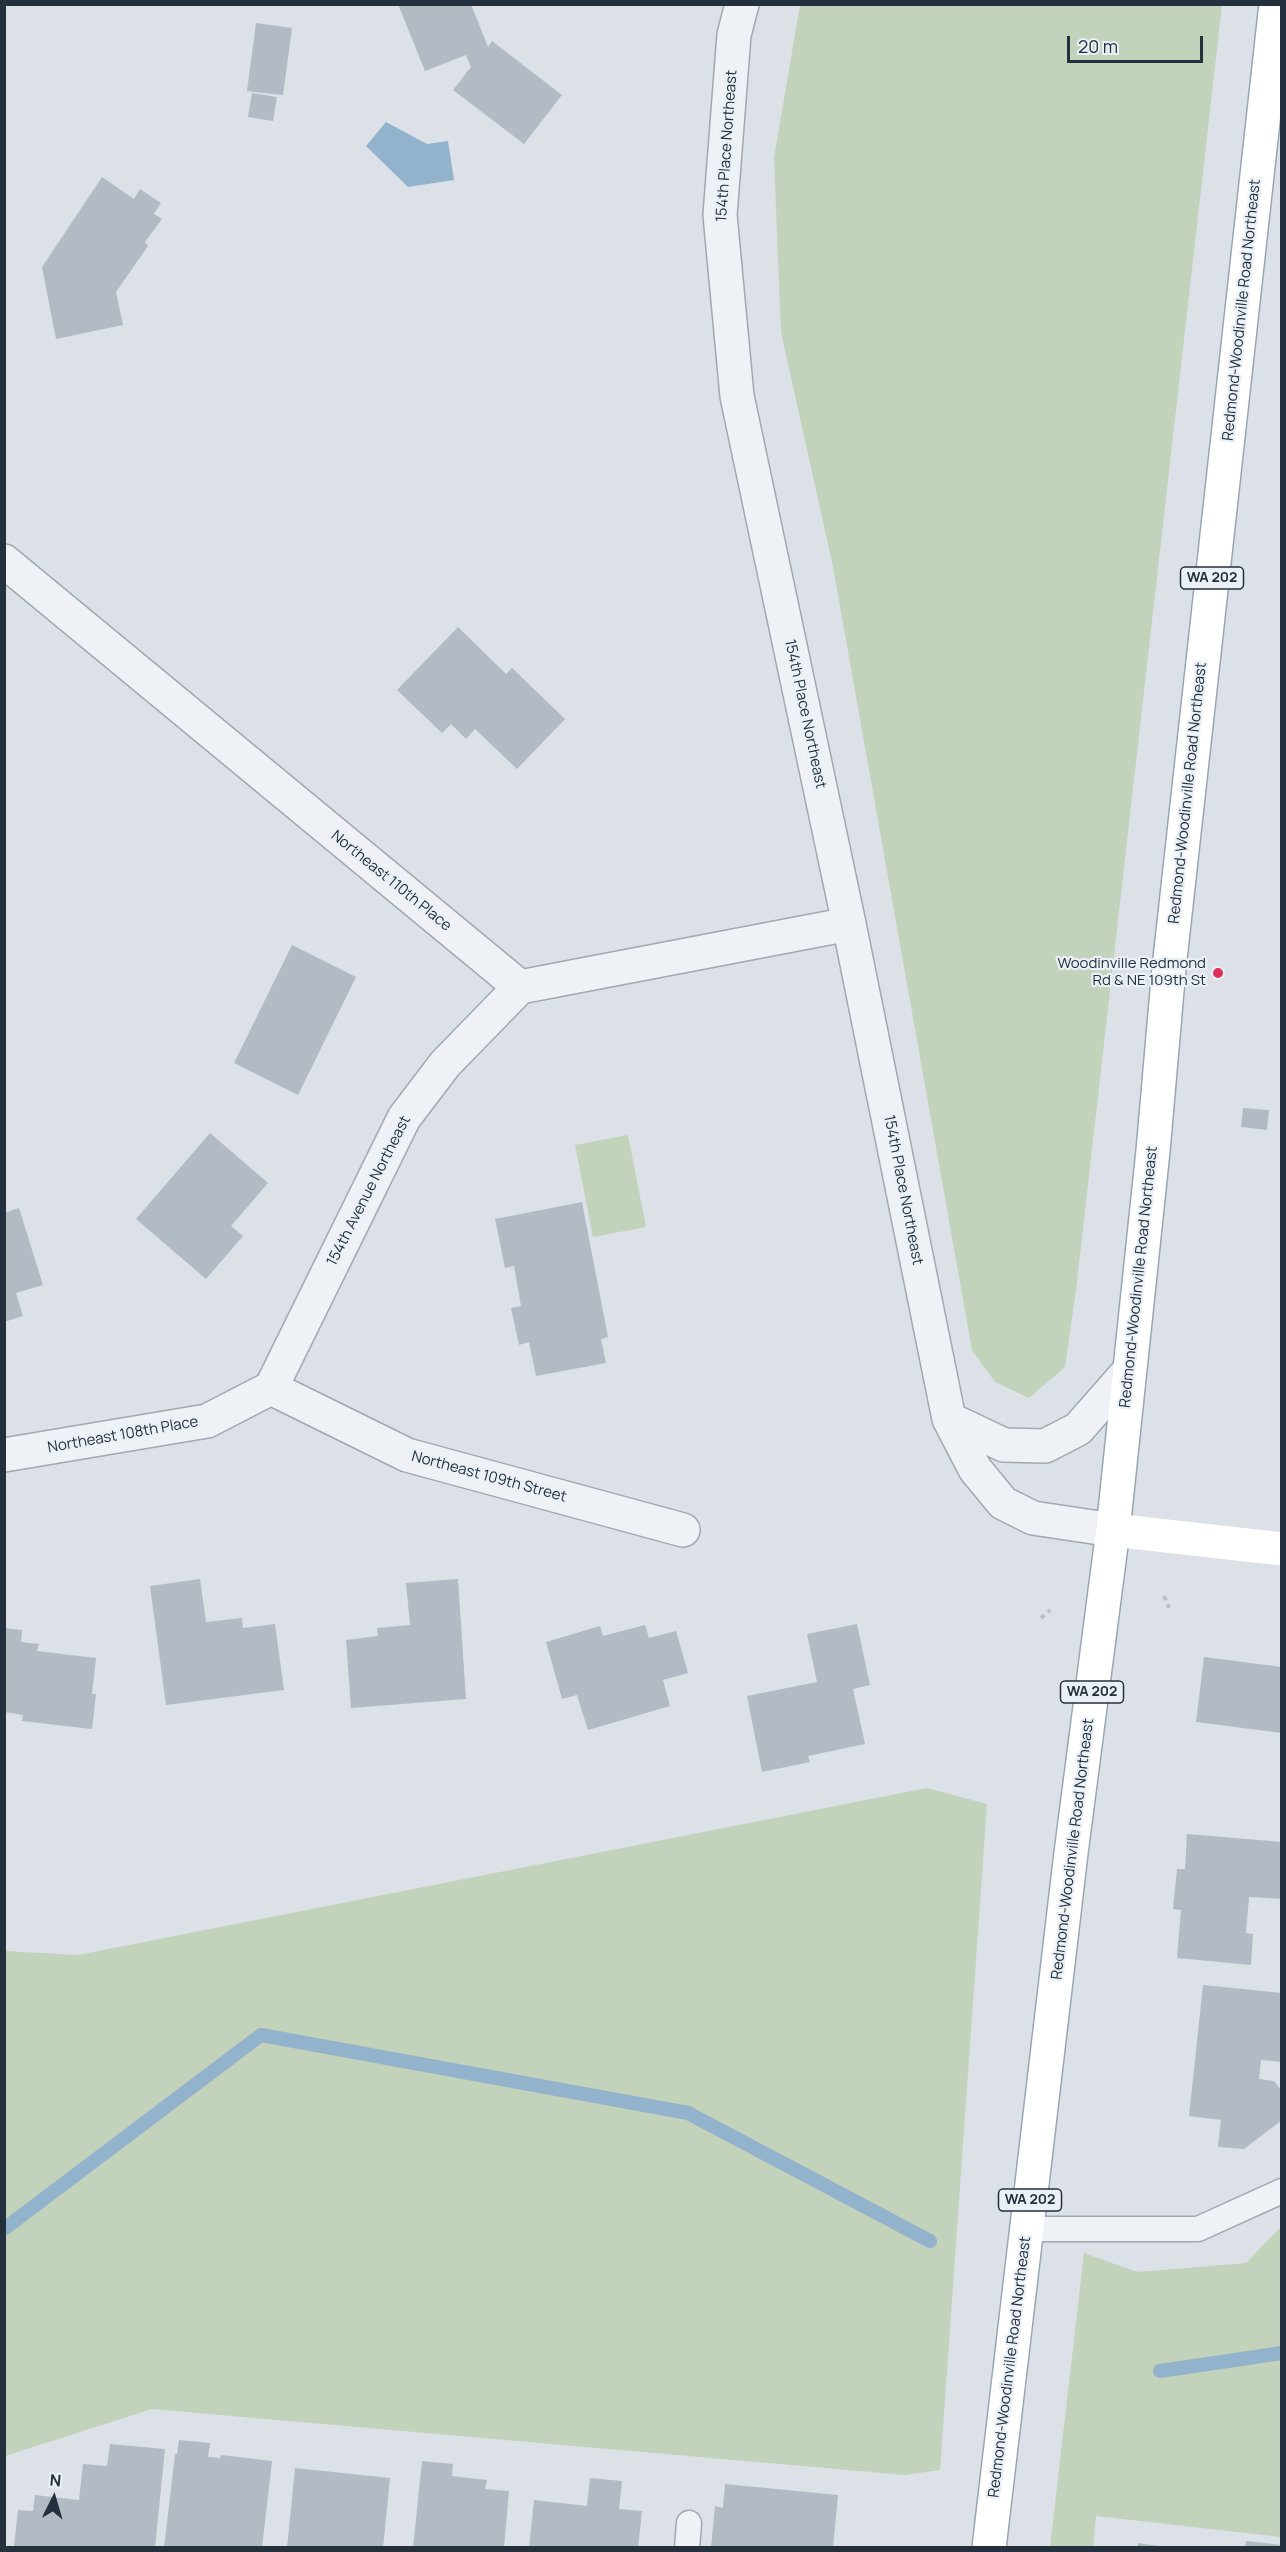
<!DOCTYPE html>
<html>
<head>
<meta charset="utf-8">
<style>
	body { margin:0 }
	#map { position:relative; width:1286px; height:2552px; overflow:hidden; background:#dbe1e7; font-family:Manrope,sans-serif }
	canvas { display:block }
	.frame { position:absolute; inset:0; border:6px solid #24303e; pointer-events:none }
	.north { position:absolute; left:24px; top:2468px; width:60px; height:60px; -webkit-text-stroke:4px #eaf0f5; paint-order:stroke; rotate:5deg; font-size:16px; font-weight:700; line-height:24px; text-align:center; color:#24303e }
	.north::after { content:''; display:block; margin:auto; width:21px; height:27px; background:#24303e; clip-path:polygon(50% 0,100% 100%,50% 72%,0 100%) }
	.scale { position:absolute; left:1067px; top:36px; width:136px; height:27px; box-sizing:border-box; border:3px solid #24303e; border-top:0; padding-left:8px; font-size:18px; line-height:21px; white-space:nowrap; color:#24303e; -webkit-text-stroke:4px #eaf0f5; paint-order:stroke }
</style>
</head>
<body>
<div id="map">
<canvas width="1286" height="2552"></canvas>
<div class="frame"></div>
<div class="north">N</div>
<div class="scale">20 m</div>
</div>
<script>
const ctx = document.querySelector('canvas').getContext('2d');
ctx.lineJoin = 'round';
function paint(path, color) { ctx.fillStyle = color; ctx.fill(path, 'evenodd'); }
const poly = rows => new Path2D(rows.map(r => 'M' + r).join(''));
function stroke(path, color, width, dash) { ctx.strokeStyle = color; ctx.lineWidth = width; ctx.lineCap = dash ? 'butt' : 'round'; ctx.setLineDash(dash || []); ctx.stroke(path); }
function label(font, color, halo, rows, align = 'center') {
  ctx.font = font + ' Manrope,sans-serif'; ctx.lineWidth = 4.5; ctx.setLineDash([]); ctx.textBaseline = 'middle'; ctx.strokeStyle = halo; ctx.fillStyle = color; for (const [text, x, y, turn = 0] of rows) {
    ctx.save(); ctx.translate(x, y); ctx.rotate((+turn || 0) * Math.PI / 180); ctx.textAlign = isNaN(turn) ? turn : align; if (halo) ctx.strokeText(text, 0, 0); ctx.fillText(text, 0, 0); ctx.restore();
  }
}
paint(poly([
	[800,5,1222,5,1076,1290,1065,1367,1029,1398,995,1382,972,1350,833,567,781,332,774,158],
	[628,1135,646,1227,593,1237,575,1145],
	[927,1788,987,1804,940,2470,905,2475,152,2409,5,2456,5,1951,78,1955],
	[1281,2227,1281,2537,1096,2516,1093,2547,1050,2547,1084,2253,1137,2272,1246,2263]
]), '#c3d2bb');
paint(poly([
	[386,122,427,144,448,141,454,180,408,187,366,146]
]), '#92b3cb');
stroke(poly([
	[4,2229,261,2035,688,2113,930,2241],
	[1160,2371,1282,2353]
]), '#92b3cb', 14);
paint(poly([
	[398,4,471,4,488,47,492,41,562,95,524,144,453,90,471,67,466,55,425,71],
	[256,23,292,28,283,95,247,91],
	[252,93,277,97,273,121,248,117],
	[102,177,134,199,140,189,161,203,154,214,162,219,145,242,148,246,116,292,123,325,56,339,42,267],
	[458,627,506,674,512,668,565,719,517,769,475,729,466,739,451,724,442,733,397,690],
	[292,945,356,977,298,1095,234,1063],
	[1243,1108,1269,1110,1267,1130,1241,1127],
	[210,1133,268,1183,231,1226,243,1236,206,1279,136,1219],
	[582,1202,608,1337,601,1339,606,1363,536,1376,529,1342,519,1345,511,1308,521,1306,514,1266,505,1268,495,1219],
	[19,1208,43,1285,16,1293,23,1316,4,1322,4,1213],
	[200,1579,206,1622,242,1618,243,1628,275,1624,284,1690,166,1705,150,1586],
	[458,1579,466,1699,351,1708,346,1640,378,1636,377,1628,410,1625,406,1583],
	[857,1624,870,1685,853,1689,865,1744,808,1756,810,1762,762,1772,747,1696,817,1682,807,1634],
	[645,1625,649,1638,676,1631,688,1673,663,1680,670,1706,588,1730,577,1695,562,1699,546,1642,600,1626,603,1636],
	[4,1628,22,1630,21,1642,39,1644,37,1651,96,1658,92,1694,96,1694,92,1729,22,1721,23,1715,4,1712],
	[1204,1657,1282,1667,1282,1733,1196,1722],
	[1187,1834,1282,1842,1282,1899,1249,1897,1246,1933,1253,1934,1251,1965,1177,1958,1181,1910,1173,1909,1177,1869,1185,1869],
	[1203,1985,1282,1993,1282,2062,1261,2060,1259,2079,1274,2081,1282,2091,1282,2120,1244,2149,1218,2147,1221,2120,1189,2116],
	[179,2440,210,2443,208,2457,220,2458,221,2455,272,2461,262,2548,164,2548,175,2454,177,2454],
	[110,2444,165,2449,155,2548,14,2546,18,2510,33,2511,35,2495,79,2500,83,2464,107,2466],
	[422,2461,453,2464,452,2476,487,2480,485,2489,509,2491,504,2548,413,2548],
	[295,2468,390,2478,383,2548,287,2548],
	[590,2478,622,2481,619,2509,642,2511,638,2548,529,2548,534,2500,587,2506],
	[725,2484,838,2495,833,2548,711,2548,715,2506,723,2508],
	[1246,2541,1282,2545,1282,2548,1245,2548],
	[1138,2543,1158,2546,1158,2548,1138,2548]
]), '#b2bac4');
const lane = poly([
	[1027,2229,1198,2229,1282,2191],
	[687,2548,689,2523]
]);
const street = poly([
	[742,4,734,35,720,215,737,396,849,924,949,1419,975,1469,1003,1503,1033,1518,1113,1530],
	[4,561,520,987,849,924],
	[271,1388,404,1118,445,1064,520,987],
	[271,1388,407,1455,683,1530],
	[949,1419,1004,1445,1045,1446,1078,1429,1129,1371],
	[4,1455,207,1421,271,1388]
]);
const primary = poly([
	[989,2548,1071,1853,1113,1530,1153,1151,1169,968,1276,4]
]);
stroke(lane, '#a0a8b1', 27);
stroke(street, '#a0a8b1', 36);
stroke(primary, '#99a6b4', 36);
stroke(poly([
	[1164,1596,1169,1608],
	[1041,1618,1050,1610]
]), '#b9bfc5', 4, [4.5, 4.5]);
stroke(lane, '#eef1f5', 24);
stroke(street, '#eef1f5', 33);
stroke(poly([
	[1113,1530,1282,1549]
]), '#fff', 33);
stroke(primary, '#fff', 33);
for (const [x, y, r, color] of [
	[1218,973,6,"#db315a"]
]) { const dot = new Path2D(); dot.arc(x, y, r, 0, 2 * Math.PI); ctx.fillStyle = color; ctx.fill(dot); stroke(dot, '#eaf0f5', 2); }
for (const [x, y, w] of [
	[1212,578,63],
	[1092,1692,63],
	[1030,2200,63]
]) { const box = new Path2D(); box.roundRect(x - w / 2, y - 11, w, 22, 4.5); ctx.fillStyle = '#eaf0f5'; ctx.fill(box); stroke(box, '#24303e', 1.5); }
label('bold 14px', '#24303e', null, [
	["WA 202",1212,578],
	["WA 202",1092,1692],
	["WA 202",1030,2200]
]);
label('15px', '#24303e', '#eaf0f5', [
	["154th Place Northeast",727,146,-86],
	["Redmond-Woodinville Road Northeast",1242,310,-84],
	["154th Place Northeast",805,714,78],
	["Redmond-Woodinville Road Northeast",1188,793,-84],
	["Northeast 110th Place",391,881,39],
	["154th Place Northeast",903,1190,79],
	["154th Avenue Northeast",369,1191,-63],
	["Redmond-Woodinville Road Northeast",1139,1277,-84],
	["Northeast 108th Place",123,1435,-10],
	["Northeast 109th Street",489,1477,15],
	["Redmond-Woodinville Road Northeast",1073,1849,-83],
	["Redmond-Woodinville Road Northeast",1010,2367,-83]
]);
label('15px', '#24303e', '#eaf0f5', [
	["Woodinville Redmond",1206,964],
	["Rd & NE 109th St",1206,981]
], 'right');
</script>
</body>
</html>
